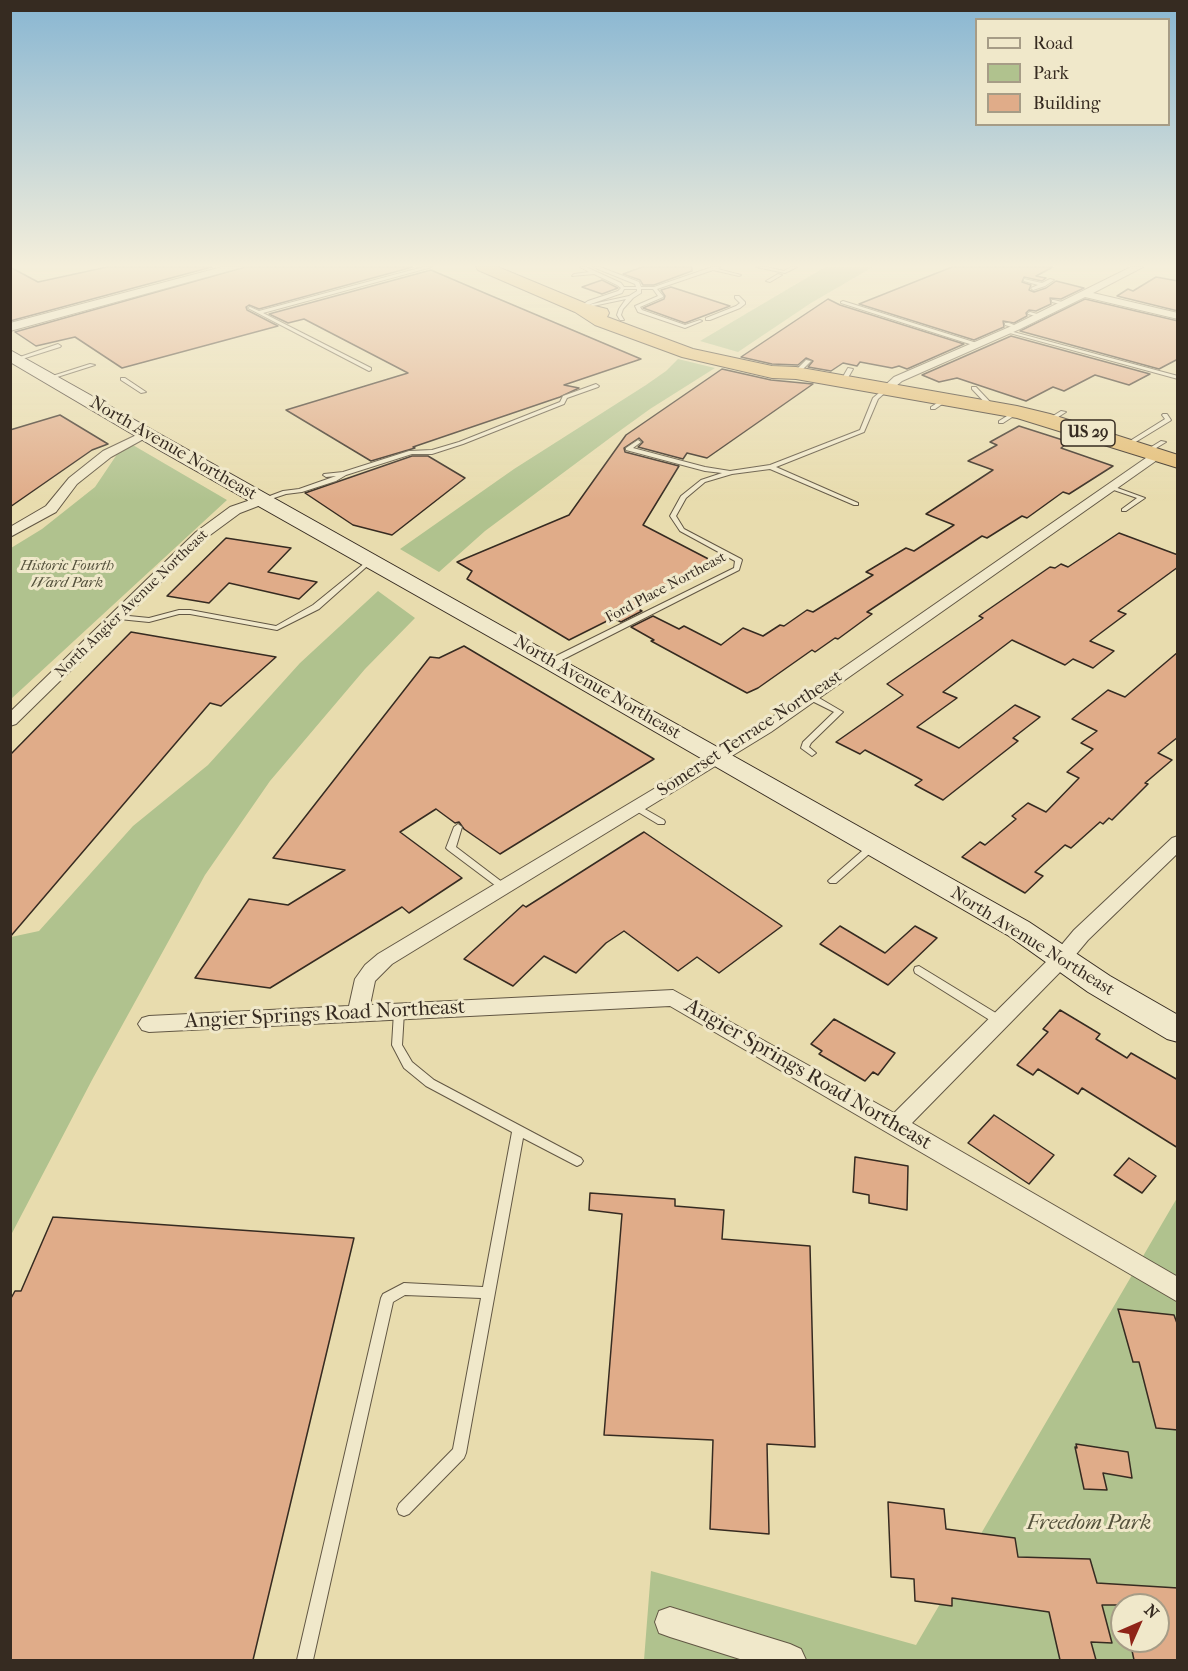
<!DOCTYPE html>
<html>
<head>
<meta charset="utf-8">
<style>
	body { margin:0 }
	#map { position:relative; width:1188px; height:1671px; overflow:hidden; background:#e8dcae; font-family:"IM FELL French Canon",serif }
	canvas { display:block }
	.frame { position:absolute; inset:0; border:12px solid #362b21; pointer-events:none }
	.legend { position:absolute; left:975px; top:18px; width:195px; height:108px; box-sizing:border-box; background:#f0e8ca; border:2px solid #a69c86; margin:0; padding:8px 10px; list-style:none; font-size:18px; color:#362b21 }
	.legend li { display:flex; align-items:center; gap:12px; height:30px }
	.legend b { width:30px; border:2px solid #a69c86 }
	.north { position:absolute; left:1110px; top:1593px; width:60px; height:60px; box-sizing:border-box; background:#f0e8ca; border:2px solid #a69c86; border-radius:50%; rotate:45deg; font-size:16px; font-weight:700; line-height:24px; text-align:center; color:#362b21 }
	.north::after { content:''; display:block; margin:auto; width:21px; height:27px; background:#8f2418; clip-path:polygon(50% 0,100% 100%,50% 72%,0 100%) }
</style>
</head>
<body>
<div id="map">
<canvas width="1188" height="1671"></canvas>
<div class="frame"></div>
<ul class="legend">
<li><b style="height:8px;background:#f0e8ca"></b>Road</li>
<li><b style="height:16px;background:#b0c28e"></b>Park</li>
<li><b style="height:16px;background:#e0ac89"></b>Building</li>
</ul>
<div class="north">N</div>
</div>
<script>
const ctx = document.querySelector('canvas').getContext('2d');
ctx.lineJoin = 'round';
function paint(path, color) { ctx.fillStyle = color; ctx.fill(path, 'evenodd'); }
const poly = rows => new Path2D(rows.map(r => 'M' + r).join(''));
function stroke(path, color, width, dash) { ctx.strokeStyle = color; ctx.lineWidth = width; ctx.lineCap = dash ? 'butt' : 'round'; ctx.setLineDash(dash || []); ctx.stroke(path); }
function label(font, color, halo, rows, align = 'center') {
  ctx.font = font + ' "IM FELL French Canon",serif'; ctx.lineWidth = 6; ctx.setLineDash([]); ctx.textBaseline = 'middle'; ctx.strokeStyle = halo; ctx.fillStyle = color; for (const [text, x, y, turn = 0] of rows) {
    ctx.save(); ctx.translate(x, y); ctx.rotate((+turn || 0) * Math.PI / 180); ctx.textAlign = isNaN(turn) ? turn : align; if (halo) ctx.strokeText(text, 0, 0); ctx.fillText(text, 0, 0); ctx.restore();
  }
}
paint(poly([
	[825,267,873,267,811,303,738,352,700,341],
	[678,359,715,368,650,409,614,435,485,531,439,572,400,549,514,469,646,385,666,371],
	[126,441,227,500,11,699,11,548,42,529,95,487],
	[378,591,415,618,365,669,270,781,205,875,92,1080,11,1235,11,937,39,931,133,826,208,765,300,663],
	[1177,1198,1177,1660,644,1660,651,1571,916,1645],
	[1122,1605,1158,1605,1158,1641,1122,1641]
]), '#b0c28e');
const building = poly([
	[10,267,38,282,107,267,212,267,10,321,10,267],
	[245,267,413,267,259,309,249,305,246,307,247,310,278,326,122,368,75,337,36,346,15,332,245,267],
	[642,267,692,267,692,271,654,285,643,285,640,280,623,274,642,267],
	[952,267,1053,267,1036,276,1046,278,1042,281,1024,277,1022,282,1031,285,1029,290,1034,292,1046,288,1056,281,1084,288,1061,299,1050,298,1051,304,1036,311,1029,310,1026,313,1027,316,1014,323,1003,321,1004,327,974,340,859,304,952,267],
	[431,270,487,294,641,359,564,385,579,388,560,397,413,447,415,448,371,461,286,410,408,373,304,319,288,323,269,314,431,270],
	[1156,277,1178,281,1178,311,1117,296,1128,289,1133,291,1156,277],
	[602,280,618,288,602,294,582,287,602,280],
	[671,287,730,306,685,323,643,308,664,299,665,296,661,290,671,287],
	[828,299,840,305,964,344,907,369,899,366,892,368,860,362,857,366,843,363,831,371,808,367,813,361,806,358,798,365,772,364,741,357,828,299],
	[1085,299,1178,321,1178,359,1159,369,1020,331,1085,299],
	[1011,336,1150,374,1129,385,1095,375,1064,391,1053,387,1026,401,957,378,939,382,922,375,1011,336],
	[722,369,771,380,813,384,707,458,687,453,683,459,638,447,643,442,639,438,624,448,625,452,679,466,643,525,720,565,635,607,642,611,621,622,613,618,569,640,467,579,472,571,457,562,569,515,626,435,722,369],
	[60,415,108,444,92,450,10,507,10,430,60,415],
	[1019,426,1069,442,1061,448,1113,466,1069,494,1063,492,1027,518,1022,516,987,538,982,536,867,612,872,614,838,639,835,638,815,652,812,650,758,688,747,693,651,641,654,640,631,627,653,616,679,629,684,626,721,645,743,628,763,636,780,625,784,626,807,610,813,612,873,575,866,572,906,548,914,551,954,525,926,514,993,470,968,461,997,445,990,442,1019,426],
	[412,456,428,456,465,478,392,535,353,525,305,493,412,456],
	[1119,533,1178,555,1178,567,1118,611,1126,614,1090,641,1114,651,1093,668,1073,659,1065,665,1012,640,943,692,957,698,917,727,959,748,1015,705,1040,717,1013,738,1018,741,943,800,915,785,922,780,865,750,860,754,836,742,903,695,887,684,983,618,979,616,1050,567,1055,568,1061,564,1068,567,1119,533],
	[226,538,291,548,268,572,317,582,299,599,229,583,209,603,167,596,226,538],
	[131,632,276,657,221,706,210,703,10,937,10,755,131,632],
	[464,646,654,759,500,854,464,829,459,822,455,823,436,809,400,832,462,878,409,913,402,907,270,988,195,978,249,899,288,905,345,870,273,858,430,657,439,658,464,646],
	[1178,652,1178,737,1158,753,1172,760,1145,783,1148,784,1112,820,1109,818,1103,824,1100,822,1071,848,1065,845,1035,872,1043,876,1025,893,962,857,980,842,985,845,1016,819,1012,816,1028,803,1046,812,1079,778,1067,772,1093,749,1081,743,1097,731,1072,719,1108,690,1125,697,1178,652],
	[644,832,782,926,719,973,697,957,678,971,624,931,606,943,576,973,544,956,513,986,464,959,523,905,526,907,644,832],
	[840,926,885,953,915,926,937,938,888,985,820,944,840,926],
	[1060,1010,1100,1034,1096,1039,1127,1058,1131,1053,1178,1080,1178,1148,1082,1088,1078,1094,1038,1069,1033,1075,1017,1065,1048,1032,1043,1029,1060,1010],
	[834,1019,895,1053,878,1075,873,1072,865,1081,819,1054,822,1051,811,1044,834,1019],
	[994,1115,1054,1155,1029,1184,968,1143,994,1115],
	[855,1157,908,1166,907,1210,869,1203,869,1195,853,1192,855,1157],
	[1129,1158,1156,1176,1142,1193,1114,1175,1129,1158],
	[590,1193,675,1199,675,1206,724,1210,722,1239,810,1246,815,1447,767,1444,769,1534,710,1529,713,1440,604,1435,622,1214,589,1210,590,1193],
	[53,1217,354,1238,253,1660,10,1660,10,1300,15,1291,21,1291,53,1217],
	[1118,1309,1174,1315,1178,1326,1178,1430,1156,1428,1139,1362,1133,1362,1118,1309],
	[1076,1444,1128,1452,1132,1478,1103,1473,1107,1490,1084,1489,1075,1447,1077,1448,1076,1444],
	[888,1502,944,1509,946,1529,1015,1538,1018,1557,1090,1559,1097,1583,1178,1588,1178,1660,1134,1660,1130,1641,1158,1641,1158,1605,1102,1605,1112,1643,1091,1642,1096,1660,1060,1660,1049,1612,952,1598,952,1606,915,1601,914,1579,891,1577,888,1502]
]);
paint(building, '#e0ac89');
stroke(building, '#362b21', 1.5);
const service = poly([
	[423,267,432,267,263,313,371,368,371,370,369,371,248,308,250,307,259,311,423,267],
	[580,267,586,267,621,283,624,287,636,287,635,284,593,267,600,267,639,282,641,287,654,287,712,267,720,267,718,269,741,275,739,276,713,270,657,289,663,296,663,297,640,307,642,310,685,325,700,320,702,321,685,328,638,312,635,306,658,296,653,289,641,289,641,293,633,298,623,309,621,315,624,320,620,320,617,315,619,309,626,299,579,309,579,307,588,301,618,291,621,288,617,285,594,274,572,276,574,274,589,272,580,267],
	[624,289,637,289,637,291,629,296,588,305,622,293,624,289],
	[756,267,767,267,784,271,791,267,797,267,785,273,756,267],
	[778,274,782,275,770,282,766,281,778,274],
	[1024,279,1042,283,1050,279,1054,280,1045,286,1033,290,1031,288,1038,285,1024,281,1024,279],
	[735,296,739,296,745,302,745,304,740,308,710,320,706,320,706,318,736,306,740,303,735,298,735,296],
	[1054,300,1066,303,1066,304,1064,305,1052,302,1052,300,1054,300],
	[843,301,980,344,981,345,976,346,841,303,841,302,843,301],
	[1030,312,1041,315,1041,316,1039,317,1028,314,1028,313,1030,312],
	[1005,323,1009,323,1019,327,1015,328,1005,325,1005,323],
	[1006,330,1178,376,1178,379,1006,332,1006,330],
	[58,344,61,346,60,347,19,360,14,359,58,344],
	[806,360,811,361,798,374,794,374,794,372,806,360],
	[90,364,95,365,51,379,46,378,90,364],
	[848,368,853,369,845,383,841,383,840,382,848,368],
	[121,378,125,378,146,392,141,393,121,380,121,378],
	[596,384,599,386,598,387,567,398,564,404,463,444,432,454,412,454,346,475,336,481,302,492,286,494,262,502,259,500,283,491,299,489,336,476,326,477,323,475,324,474,343,472,409,451,432,450,459,442,560,402,563,396,596,384],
	[886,387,889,389,878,399,864,432,776,467,858,503,858,505,854,505,770,469,732,474,705,482,686,498,676,516,684,529,741,559,742,560,739,570,554,664,548,664,548,660,734,568,735,561,680,531,670,516,681,496,701,480,722,473,705,471,626,450,626,448,638,440,641,442,633,448,705,467,730,471,770,465,860,430,873,398,886,387],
	[972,387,976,387,993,405,993,407,989,407,972,389,972,387],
	[946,397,951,398,935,409,931,409,931,407,946,397],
	[1015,411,1020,412,1003,423,999,423,999,421,1015,411],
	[1061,411,1066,412,1052,421,1048,421,1048,419,1061,411],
	[1163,414,1167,414,1171,420,1170,421,1129,446,1125,446,1125,444,1165,419,1162,415,1163,414],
	[1099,421,1102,423,1101,424,1086,432,1081,431,1099,421],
	[1161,441,1166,442,1148,453,1143,452,1161,441],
	[1108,486,1112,486,1145,498,1126,511,1122,511,1122,509,1137,498,1108,488,1108,486],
	[371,558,373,559,373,561,319,609,277,630,190,614,179,614,149,622,119,619,115,617,119,615,149,618,179,610,190,610,276,626,313,605,371,558],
	[808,695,814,695,843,712,811,743,809,747,816,753,812,756,801,748,803,742,834,712,808,699,807,697,808,695],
	[636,804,664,820,665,822,664,824,658,824,633,809,632,807,633,805,636,804],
	[458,824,462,827,456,847,506,885,508,887,506,889,500,889,448,850,446,848,454,827,458,824],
	[873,843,878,846,876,848,836,883,830,883,828,881,830,879,870,844,873,843],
	[919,966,1004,1018,1005,1021,1004,1024,1000,1025,996,1024,915,973,914,970,915,967,919,966],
	[399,1008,403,1009,404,1012,402,1045,412,1062,434,1080,581,1158,583,1161,581,1164,577,1166,573,1164,523,1138,466,1453,464,1458,409,1514,404,1516,399,1514,397,1509,399,1504,453,1449,481,1298,405,1295,393,1302,313,1660,297,1660,381,1298,383,1294,404,1283,483,1287,512,1132,426,1086,404,1068,392,1045,394,1012,395,1009,399,1008]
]);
const minor = poly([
	[1131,267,1143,267,1093,293,1178,313,1178,319,1085,297,1020,329,902,381,890,391,886,392,881,389,894,377,1014,325,1131,267],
	[145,431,149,432,149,436,111,457,77,484,56,512,10,537,10,527,46,506,69,478,103,451,145,431],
	[1156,451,1162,455,1160,458,771,732,392,964,375,981,370,1005,673,990,894,1113,1054,954,1074,930,1172,838,1178,836,1178,853,1088,940,1068,964,912,1123,1178,1277,1178,1302,670,1006,149,1032,142,1030,138,1024,142,1018,149,1016,349,1006,355,979,365,965,378,954,759,726,1156,451],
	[262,496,268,500,266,503,240,513,206,538,16,724,10,726,10,712,196,532,230,507,262,496],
	[670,1607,790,1644,801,1649,806,1660,743,1660,670,1637,659,1633,655,1622,659,1611,670,1607]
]);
const tertiary = poly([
	[222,267,243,267,10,331,10,323,222,267]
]);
const secondary = poly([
	[10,350,1029,922,1110,976,1178,1015,1178,1042,1167,1039,1088,992,1009,936,543,667,161,451,10,362,10,350]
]);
const trunk = poly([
	[476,267,498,267,587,304,607,309,609,313,607,317,693,349,772,366,796,367,1017,406,1050,414,1178,455,1178,468,1017,418,796,379,772,378,682,357,595,325,575,312,478,270,476,267]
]);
stroke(service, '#625744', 2);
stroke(minor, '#625744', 2);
stroke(tertiary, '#625744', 2);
stroke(secondary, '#362b21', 2);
stroke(trunk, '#362b21', 2);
paint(service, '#f0e8ca');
paint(minor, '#f0e8ca');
paint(tertiary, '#f0e8ca');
paint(secondary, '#f0e8ca');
paint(trunk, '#e4be77');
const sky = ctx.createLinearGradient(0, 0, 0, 501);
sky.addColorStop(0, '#88b6d2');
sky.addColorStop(0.53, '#f5efdb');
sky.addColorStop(1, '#f5efdb00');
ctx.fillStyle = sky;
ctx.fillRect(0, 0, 1188, 501);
label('italic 15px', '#54513c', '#f0e8ca', [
	["Historic Fourth",67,566],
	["Ward Park",67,583]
]);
label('15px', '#362b21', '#f0e8ca', [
	["Ford Place Northeast",666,588,-28],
	["North Angier Avenue Northeast",132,604,-44]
]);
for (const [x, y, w] of [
	[1088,433,54]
]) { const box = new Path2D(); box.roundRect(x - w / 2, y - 13, w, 26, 4.5); ctx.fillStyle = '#f0e8ca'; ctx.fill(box); stroke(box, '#362b21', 1.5); }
label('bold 16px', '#362b21', null, [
	["US 29",1088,433]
]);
label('18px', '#362b21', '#f0e8ca', [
	["North Avenue Northeast",173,449,30],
	["North Avenue Northeast",597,688,30],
	["Somerset Terrace Northeast",750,734,-33],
	["North Avenue Northeast",1032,942,32]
]);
label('21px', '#362b21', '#f0e8ca', [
	["Angier Springs Road Northeast",325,1015,-3],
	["Angier Springs Road Northeast",808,1075,30]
]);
label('italic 21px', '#54513c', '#f0e8ca', [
	["Freedom Park",1089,1524]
]);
</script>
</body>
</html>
